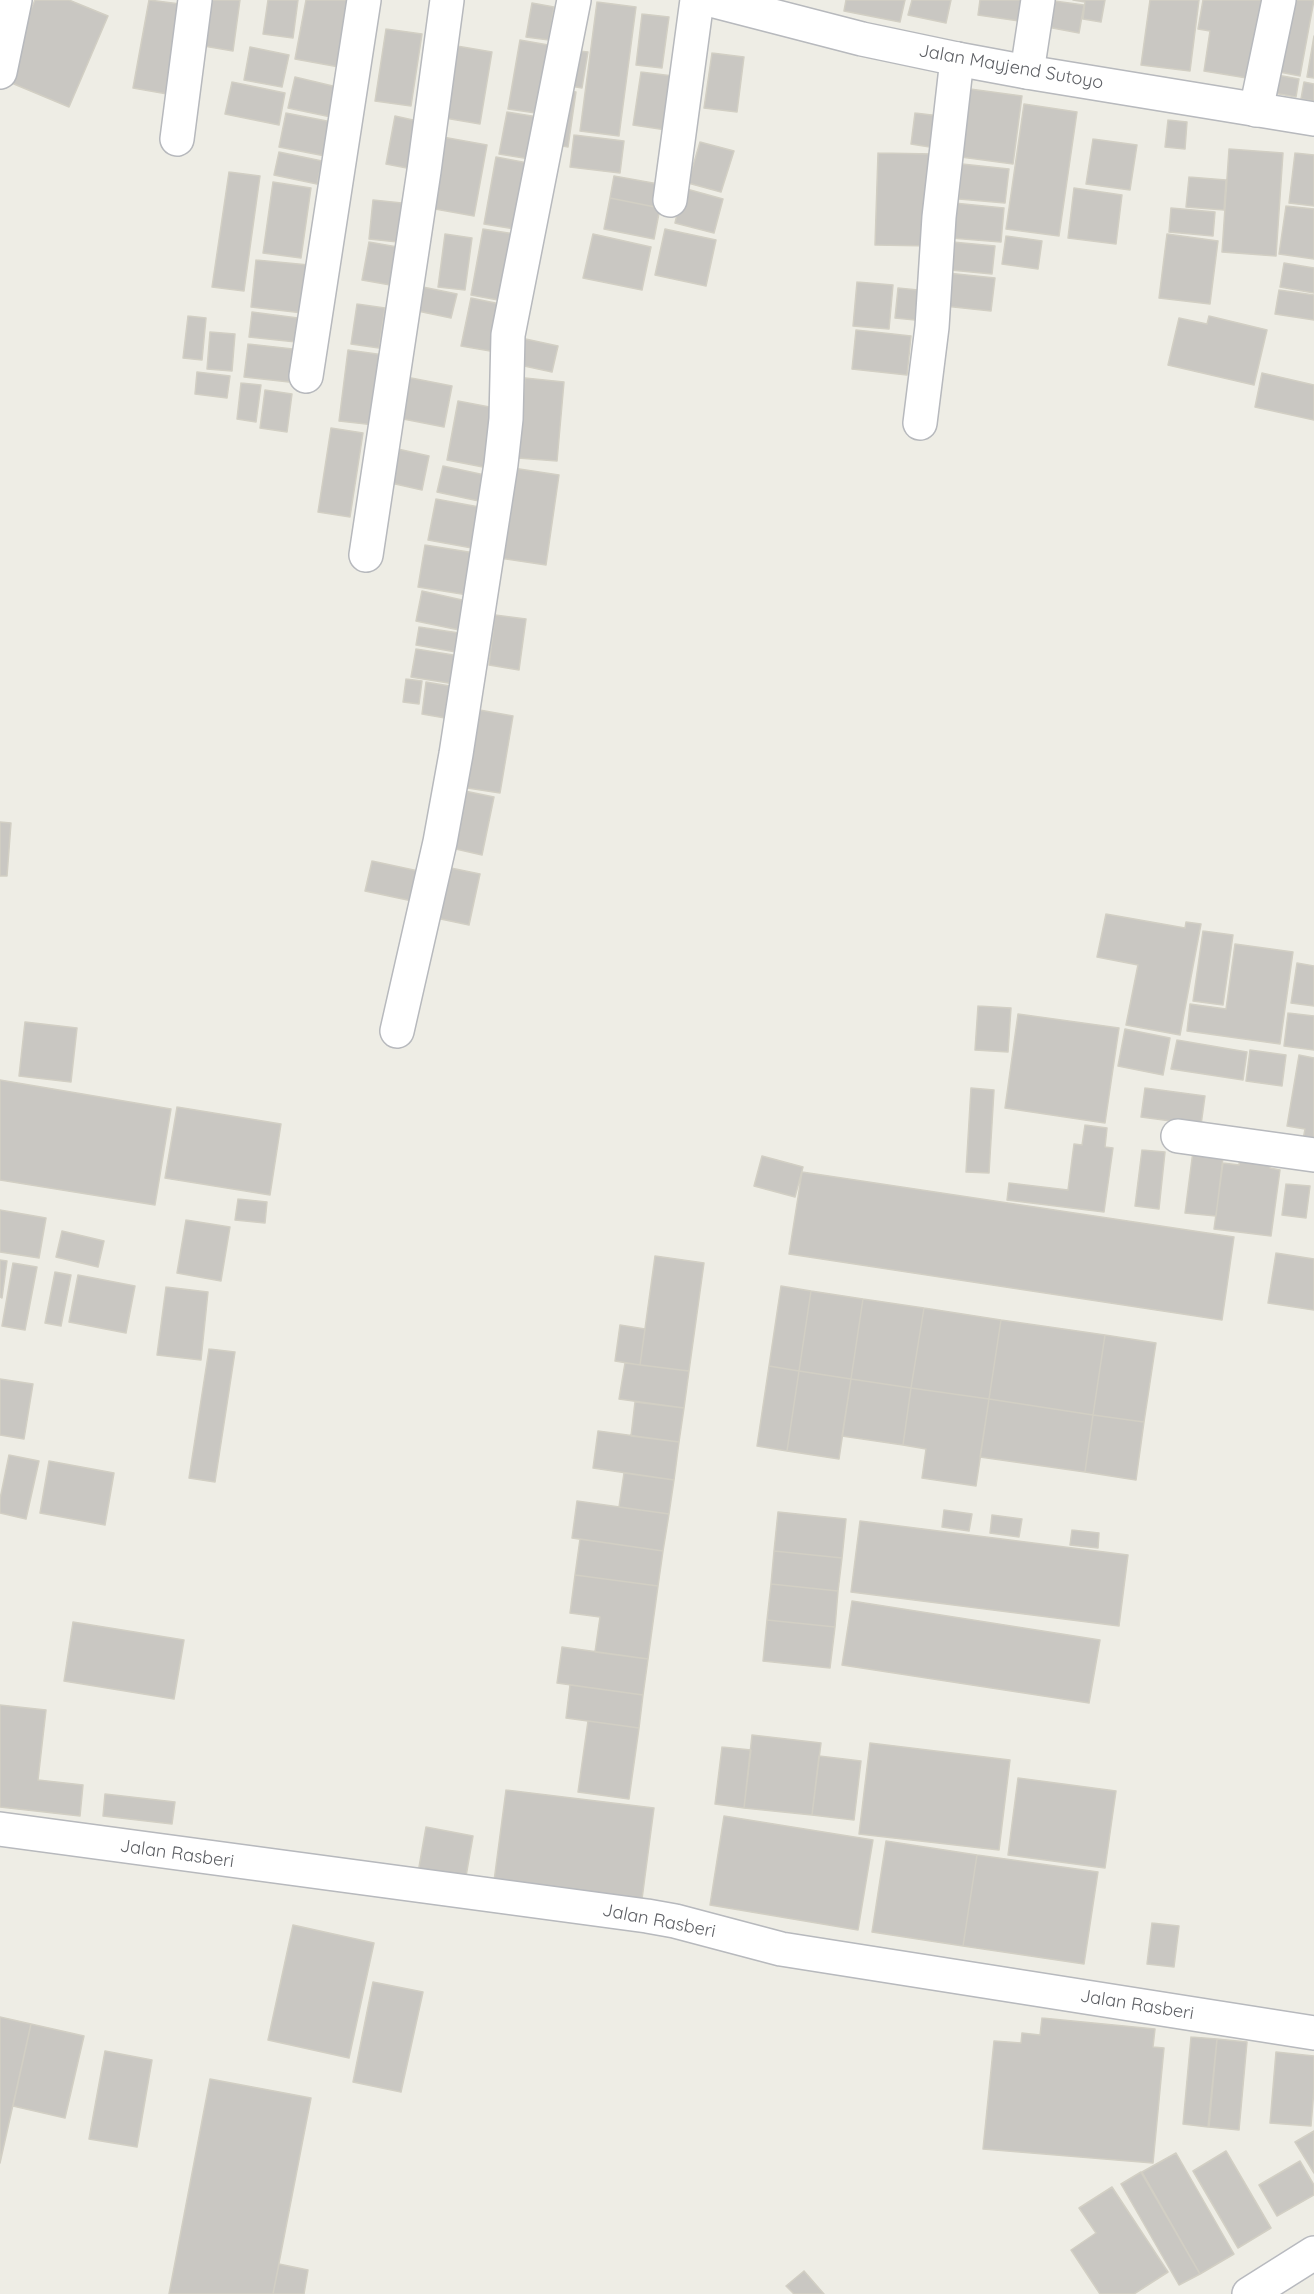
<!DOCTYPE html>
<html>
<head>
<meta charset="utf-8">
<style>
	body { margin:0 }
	canvas { display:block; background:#eeede5 }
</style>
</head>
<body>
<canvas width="1314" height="2294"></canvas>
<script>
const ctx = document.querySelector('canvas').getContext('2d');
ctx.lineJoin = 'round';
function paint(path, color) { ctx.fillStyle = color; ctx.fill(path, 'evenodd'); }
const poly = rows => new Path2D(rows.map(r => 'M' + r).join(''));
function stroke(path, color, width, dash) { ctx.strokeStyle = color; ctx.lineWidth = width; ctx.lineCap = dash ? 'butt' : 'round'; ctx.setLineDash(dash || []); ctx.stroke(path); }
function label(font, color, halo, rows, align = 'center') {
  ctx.font = font + ' Quicksand,sans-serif'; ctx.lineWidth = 4.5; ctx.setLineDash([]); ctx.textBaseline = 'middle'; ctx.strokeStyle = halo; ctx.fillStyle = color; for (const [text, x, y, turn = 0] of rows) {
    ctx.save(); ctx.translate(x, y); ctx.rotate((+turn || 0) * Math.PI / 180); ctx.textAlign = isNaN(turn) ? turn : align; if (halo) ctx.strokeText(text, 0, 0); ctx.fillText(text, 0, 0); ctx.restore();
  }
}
const building = poly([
	[35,0,69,0,108,16,69,107,2,79,35,0],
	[149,0,188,5,173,95,133,88,149,0],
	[205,0,240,0,233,51,198,45,205,0],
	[268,0,298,0,293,38,263,34,268,0],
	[306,0,352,0,339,67,295,59,306,0],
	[846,0,905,0,900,22,844,11,846,0],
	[912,0,951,0,946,23,908,15,912,0],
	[980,0,1029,0,1026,22,978,15,980,0],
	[1047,0,1084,5,1079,33,1042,26,1047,0],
	[1073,0,1105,0,1101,22,1083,19,1085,2,1073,0],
	[1150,0,1199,0,1190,71,1141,65,1150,0],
	[1203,0,1271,0,1259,80,1204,71,1210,31,1198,29,1203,0],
	[1283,0,1314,0,1300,76,1269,70,1283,0],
	[597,2,636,7,619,136,580,131,597,2],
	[532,3,554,7,549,40,526,37,532,3],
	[642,14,669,17,662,68,636,65,642,14],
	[386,29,422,34,411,106,375,101,386,29],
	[1314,36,1314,78,1307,77,1314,36],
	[520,40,554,46,543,114,508,109,520,40],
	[451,45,492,52,480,124,439,117,451,45],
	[250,47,289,55,282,87,244,80,250,47],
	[570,50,588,52,582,88,564,85,570,50],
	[712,53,744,57,737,112,704,108,712,53],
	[641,72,681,77,673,131,633,125,641,72],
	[1266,73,1299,79,1296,97,1263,91,1266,73],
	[295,77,337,87,331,117,288,108,295,77],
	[232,82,285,93,279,125,225,114,232,82],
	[1304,82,1314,84,1314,101,1301,99,1304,82],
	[560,89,576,92,568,147,552,144,560,89],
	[970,89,1022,96,1013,164,961,157,970,89],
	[1024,104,1077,112,1059,236,1006,229,1024,104],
	[507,112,538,117,530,159,499,154,507,112],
	[286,113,332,122,325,156,279,147,286,113],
	[915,113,940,116,936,148,911,144,915,113],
	[395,116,422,122,412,169,386,164,395,116],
	[1168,120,1187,122,1185,149,1165,147,1168,120],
	[574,135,624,141,620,173,570,167,574,135],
	[437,136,487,145,474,216,424,207,437,136],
	[1093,139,1137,145,1130,190,1086,184,1093,139],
	[700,142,734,151,721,192,688,183,700,142],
	[1229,149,1283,153,1276,256,1222,252,1229,149],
	[279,152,322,161,317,184,274,175,279,152],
	[878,153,934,154,932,246,875,245,878,153],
	[1295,153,1314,155,1314,206,1289,203,1295,153],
	[496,157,533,164,521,230,484,224,496,157],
	[962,164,1009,169,1005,203,959,199,962,164],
	[229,172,260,176,244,291,212,287,229,172],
	[614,176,664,185,660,208,610,198,614,176],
	[1189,177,1226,180,1224,210,1186,207,1189,177],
	[273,182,311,188,301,258,263,253,273,182],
	[683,188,723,199,714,233,675,223,683,188],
	[1074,188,1122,195,1116,244,1068,238,1074,188],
	[610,198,660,208,654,239,604,229,610,198],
	[373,200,402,203,398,242,369,239,373,200],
	[954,203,1004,208,1001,242,951,238,954,203],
	[1286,206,1314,209,1314,259,1279,254,1286,206],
	[1171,208,1215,212,1213,236,1169,232,1171,208],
	[483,229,521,235,509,302,471,295,483,229],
	[665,229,716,240,706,286,655,275,665,229],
	[445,234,472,238,465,290,438,287,445,234],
	[593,234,651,247,642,290,583,278,593,234],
	[1167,234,1218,241,1210,304,1159,298,1167,234],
	[1006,236,1042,241,1038,269,1002,264,1006,236],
	[942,241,995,246,992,274,940,269,942,241],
	[369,242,403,248,396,286,362,280,369,242],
	[256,260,309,265,303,313,251,307,256,260],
	[1284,263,1314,268,1314,293,1280,287,1284,263],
	[938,272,995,278,991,311,935,305,938,272],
	[857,282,893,285,889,329,853,326,857,282],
	[413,285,457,294,451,318,408,309,413,285],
	[898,288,918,290,915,320,895,318,898,288],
	[1279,290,1314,295,1314,320,1275,314,1279,290],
	[471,298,505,305,496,352,461,346,471,298],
	[357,304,385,308,379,348,351,344,357,304],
	[252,312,298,318,296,342,249,337,252,312],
	[188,316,206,318,202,360,183,358,188,316],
	[1209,316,1267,330,1254,385,1168,365,1179,318,1207,324,1209,316],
	[856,330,911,336,907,375,852,369,856,330],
	[210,332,235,334,232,371,207,369,210,332],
	[521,338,558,346,552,372,515,364,521,338],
	[248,344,293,349,289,382,244,377,248,344],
	[348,350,384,355,375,425,339,421,348,350],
	[197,372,230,376,227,398,195,394,197,372],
	[1262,373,1314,385,1314,420,1255,407,1262,373],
	[401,376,452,386,444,427,393,417,401,376],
	[525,378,564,382,557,461,518,458,525,378],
	[241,383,261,385,256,422,237,419,241,383],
	[265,390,292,394,287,432,260,428,265,390],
	[458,401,500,409,488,468,447,460,458,401],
	[331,428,363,433,350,517,318,512,331,428],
	[389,447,429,456,422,490,382,481,389,447],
	[443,466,494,477,488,503,437,492,443,466],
	[506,467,559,475,546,565,493,557,506,467],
	[436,499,490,509,483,550,428,540,436,499],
	[425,545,481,554,474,596,418,587,425,545],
	[422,591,471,602,464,631,416,621,422,591],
	[495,615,526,619,519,670,489,665,495,615],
	[419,627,459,633,456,652,416,645,419,627],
	[416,649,466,657,461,685,411,677,416,649],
	[406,679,422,681,419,704,403,702,406,679],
	[426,682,456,687,451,719,422,714,426,682],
	[474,709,513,716,500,793,461,787,474,709],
	[460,790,494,797,482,855,447,847,460,790],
	[0,822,11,823,7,876,0,876,0,822],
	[372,861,423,872,417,902,365,891,372,861],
	[446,867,480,874,469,925,436,918,446,867],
	[1106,914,1185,928,1186,922,1201,924,1180,1035,1126,1025,1138,965,1097,957,1106,914],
	[1203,931,1233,935,1223,1005,1193,1001,1203,931],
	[1235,944,1293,952,1280,1044,1187,1031,1190,1004,1226,1009,1235,944],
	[1297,963,1314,966,1314,1006,1291,1003,1297,963],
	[978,1006,1011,1008,1008,1052,975,1050,978,1006],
	[1288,1013,1314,1016,1314,1050,1284,1046,1288,1013],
	[1018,1014,1119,1028,1105,1123,1005,1108,1018,1014],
	[25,1022,77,1028,71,1082,19,1076,25,1022],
	[1125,1029,1170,1038,1163,1075,1118,1066,1125,1029],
	[1177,1040,1247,1052,1243,1080,1171,1069,1177,1040],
	[1250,1050,1286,1055,1282,1086,1246,1081,1250,1050],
	[1299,1055,1314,1058,1314,1141,1303,1140,1305,1129,1287,1126,1299,1055],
	[0,1080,171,1109,155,1205,0,1180,0,1080],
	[971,1088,994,1090,989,1173,966,1172,971,1088],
	[1145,1088,1205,1096,1201,1125,1141,1117,1145,1088],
	[177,1107,281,1124,270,1195,165,1178,177,1107],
	[1085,1125,1107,1128,1105,1147,1113,1148,1104,1212,1007,1200,1009,1183,1068,1190,1074,1144,1082,1145,1085,1125],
	[1224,1149,1216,1216,1185,1213,1193,1151,1224,1149],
	[1142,1150,1165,1152,1159,1209,1135,1206,1142,1150],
	[762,1156,803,1167,795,1197,754,1186,762,1156],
	[1240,1156,1271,1159,1270,1168,1280,1170,1271,1236,1214,1229,1223,1163,1239,1165,1240,1156],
	[802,1172,1234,1237,1222,1320,789,1254,802,1172],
	[1286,1184,1310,1186,1306,1218,1282,1215,1286,1184],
	[238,1199,267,1202,265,1223,235,1220,238,1199],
	[0,1210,46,1218,39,1258,0,1252,0,1210],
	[186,1220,230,1227,221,1281,177,1273,186,1220],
	[62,1231,104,1241,98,1267,56,1257,62,1231],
	[1276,1253,1314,1259,1314,1310,1268,1303,1276,1253],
	[655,1256,704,1263,689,1371,640,1365,655,1256],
	[0,1260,7,1261,2,1298,0,1297,0,1260],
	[13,1263,37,1267,25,1330,2,1326,13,1263],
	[55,1272,71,1275,61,1326,45,1323,55,1272],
	[78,1275,135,1286,126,1333,69,1322,78,1275],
	[781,1286,811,1291,799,1371,769,1366,781,1286],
	[166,1287,208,1292,201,1360,157,1355,166,1287],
	[811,1291,863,1299,851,1379,799,1371,811,1291],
	[863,1299,924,1308,911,1388,851,1379,863,1299],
	[924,1308,1001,1320,989,1399,911,1388,924,1308],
	[1001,1320,1105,1335,1093,1415,989,1399,1001,1320],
	[620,1325,645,1329,640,1365,615,1361,620,1325],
	[1105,1335,1156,1343,1144,1422,1093,1415,1105,1335],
	[209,1349,235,1352,215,1482,189,1478,209,1349],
	[625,1363,689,1371,684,1408,619,1399,625,1363],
	[769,1366,799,1371,787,1451,757,1446,769,1366],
	[799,1371,851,1379,839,1459,787,1451,799,1371],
	[0,1379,33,1384,24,1439,0,1435,0,1379],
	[851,1379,911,1388,903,1445,842,1436,851,1379],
	[911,1388,989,1399,976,1486,922,1478,926,1449,903,1445,911,1388],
	[989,1399,1093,1415,1085,1472,980,1457,989,1399],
	[635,1402,684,1408,679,1442,631,1436,635,1402],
	[1093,1415,1144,1422,1136,1480,1085,1472,1093,1415],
	[598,1431,679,1442,674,1480,593,1468,598,1431],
	[9,1455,39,1461,26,1519,0,1513,0,1499,9,1455],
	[49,1461,114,1473,105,1525,40,1513,49,1461],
	[624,1473,674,1480,669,1514,619,1507,624,1473],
	[577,1501,669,1514,663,1551,572,1538,577,1501],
	[944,1510,972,1514,969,1531,942,1527,944,1510],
	[778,1512,846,1519,842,1558,774,1551,778,1512],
	[992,1515,1022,1519,1019,1537,990,1533,992,1515],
	[860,1521,1128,1555,1119,1626,851,1592,860,1521],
	[1072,1530,1099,1533,1098,1548,1070,1545,1072,1530],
	[580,1539,663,1551,658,1586,575,1575,580,1539],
	[774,1551,842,1558,838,1591,771,1584,774,1551],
	[575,1575,658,1586,648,1659,595,1652,600,1617,570,1613,575,1575],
	[771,1584,838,1591,835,1627,767,1620,771,1584],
	[852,1601,1100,1640,1089,1703,842,1665,852,1601],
	[767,1620,835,1627,830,1668,763,1661,767,1620],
	[73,1622,184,1640,174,1699,64,1681,73,1622],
	[562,1647,648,1659,643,1695,557,1683,562,1647],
	[570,1685,643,1695,639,1728,566,1718,570,1685],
	[0,1705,46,1710,38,1780,83,1785,80,1816,0,1807,0,1705],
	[588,1721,639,1728,629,1799,578,1792,588,1721],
	[752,1735,821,1743,812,1815,744,1808,752,1735],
	[870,1743,1010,1760,999,1850,859,1834,870,1743],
	[722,1747,751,1750,744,1808,715,1804,722,1747],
	[819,1756,861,1761,854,1820,812,1815,819,1756],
	[1018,1778,1116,1791,1105,1868,1008,1855,1018,1778],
	[506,1790,654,1808,642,1899,494,1881,506,1790],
	[105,1794,175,1802,172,1824,103,1816,105,1794],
	[724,1816,873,1840,858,1930,710,1905,724,1816],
	[426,1827,473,1836,465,1882,418,1873,426,1827],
	[886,1841,977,1855,963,1946,872,1932,886,1841],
	[977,1855,1098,1872,1084,1964,963,1946,977,1855],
	[1152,1923,1179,1926,1174,1967,1147,1964,1152,1923],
	[293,1925,374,1943,349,2058,268,2040,293,1925],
	[373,1982,423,1992,401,2092,353,2082,373,1982],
	[0,2017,31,2024,0,2163,0,2017],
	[1042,2018,1155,2029,1153,2047,1164,2048,1153,2163,983,2149,994,2041,1021,2043,1022,2033,1040,2035,1042,2018],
	[31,2024,84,2036,65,2118,13,2106,31,2024],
	[1191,2037,1217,2039,1208,2127,1183,2124,1191,2037],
	[1217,2039,1247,2042,1239,2130,1209,2127,1217,2039],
	[105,2051,152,2060,137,2147,89,2139,105,2051],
	[1276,2052,1314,2056,1314,2089,1311,2126,1270,2123,1276,2052],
	[210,2079,311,2098,273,2294,169,2294,210,2079],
	[1314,2131,1314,2173,1295,2142,1314,2131],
	[1226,2151,1271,2228,1238,2248,1193,2171,1226,2151],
	[1176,2153,1234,2254,1200,2274,1142,2172,1176,2153],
	[1300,2161,1314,2185,1314,2195,1277,2216,1259,2185,1300,2161],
	[1141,2172,1200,2274,1179,2285,1121,2184,1141,2172],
	[1112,2187,1168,2272,1134,2294,1100,2294,1071,2250,1096,2233,1079,2208,1112,2187],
	[279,2264,308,2270,304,2294,273,2294,279,2264],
	[804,2271,824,2294,794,2294,786,2286,804,2271]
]);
paint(building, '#c9c7c2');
stroke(building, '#d2cfc4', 1.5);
const minor = poly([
	[0,72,15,0],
	[1027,72,1038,0],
	[1256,110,1279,0],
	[177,139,195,0],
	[670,200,697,0],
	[306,376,364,0],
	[920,423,932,327,939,217,957,59],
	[366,555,424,171,447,0],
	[397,1031,440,842,456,754,501,464,506,419,508,335,574,0],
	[1178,1136,1314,1155],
	[0,1829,647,1916,675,1921,781,1949,1314,2033]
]);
const tertiary = poly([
	[711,0,862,39,957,59,1027,72,1314,119]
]);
const secondary = poly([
	[1249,2294,1314,2253]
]);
stroke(minor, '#b7b9bd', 36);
stroke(tertiary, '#b7b9bd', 36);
stroke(secondary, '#b8babf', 36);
stroke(minor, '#fff', 33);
stroke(tertiary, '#fff', 33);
stroke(secondary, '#fff', 33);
label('18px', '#5d5f64', '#fff', [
	["Jalan Mayjend Sutoyo",1011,67,10],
	["Jalan Rasberi",177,1854,8],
	["Jalan Rasberi",659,1921,11],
	["Jalan Rasberi",1137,2005,9]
]);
</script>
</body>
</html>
